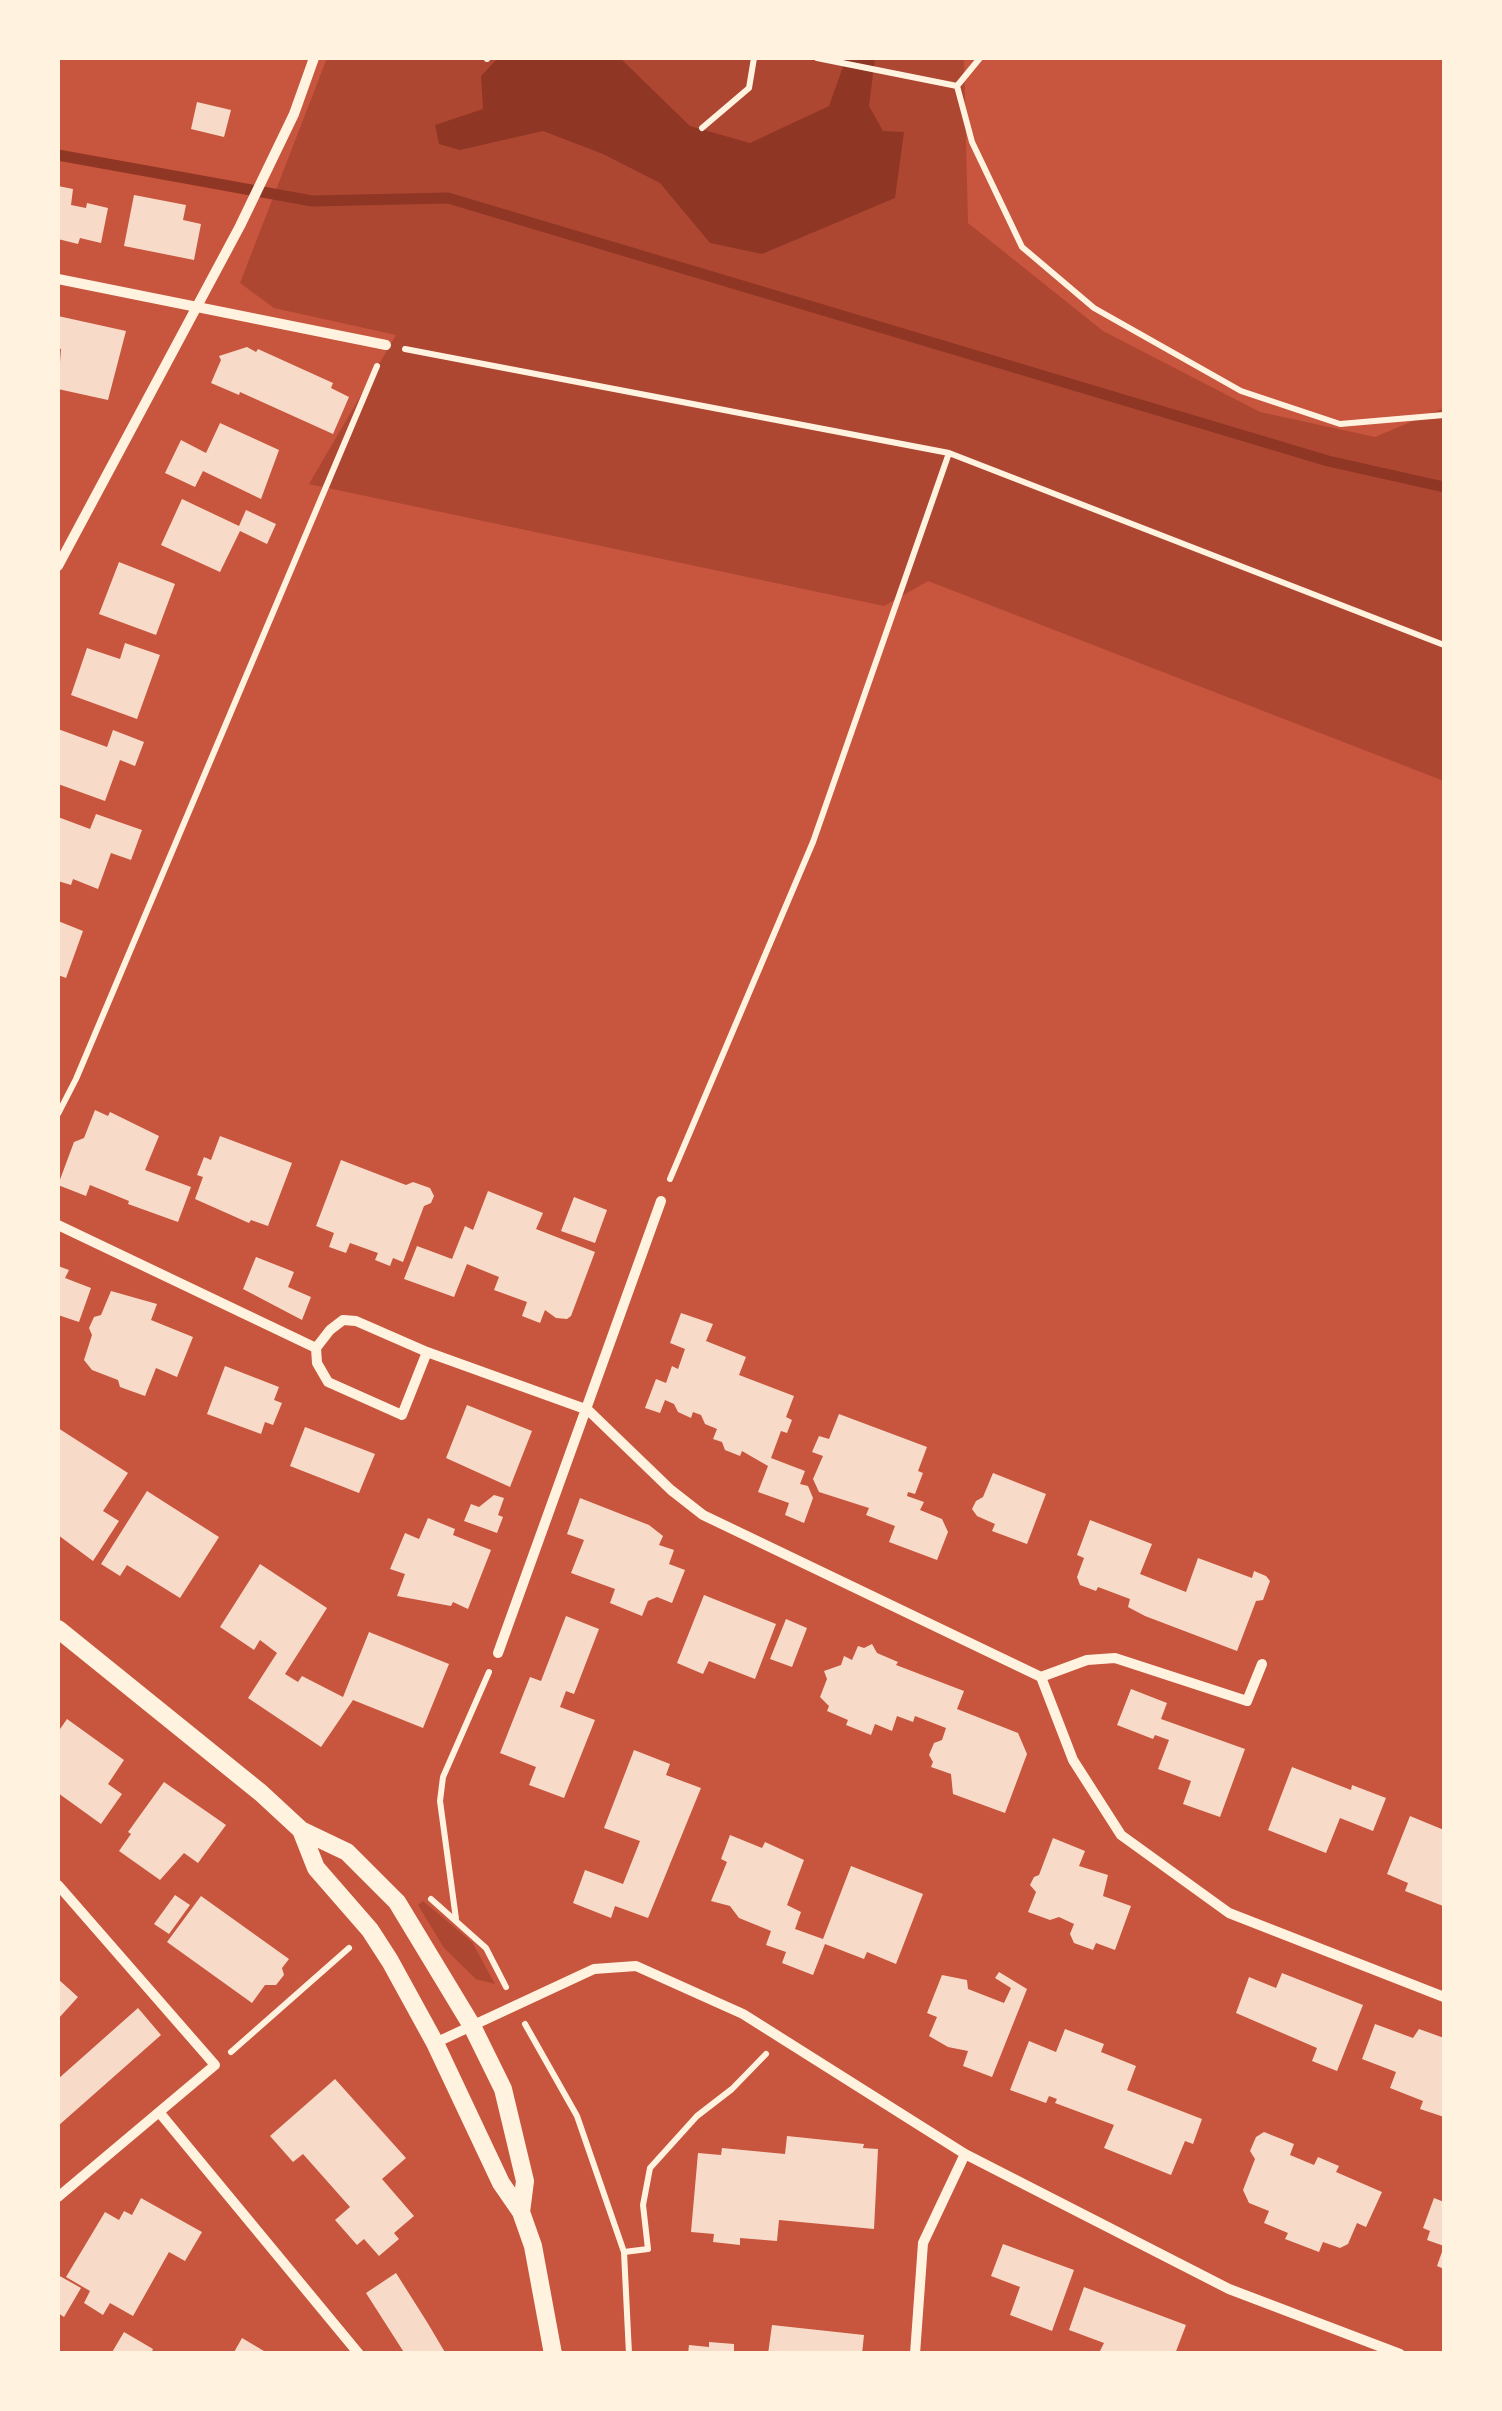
<!DOCTYPE html>
<html>
<head>
<meta charset="utf-8">
<style>
	body { margin:0 }
	#map { position:relative; width:1502px; height:2411px; overflow:hidden; background:#c8553d; font-family:"Source Sans 3",sans-serif }
	canvas { display:block }
	.frame { position:absolute; inset:0; border:60px solid #fff3e0; pointer-events:none }
</style>
</head>
<body>
<div id="map">
<canvas width="1502" height="2411"></canvas>
<div class="frame"></div>
</div>
<script>
const ctx = document.querySelector('canvas').getContext('2d');
ctx.lineJoin = 'round';
function paint(path, color) { ctx.fillStyle = color; ctx.fill(path, 'evenodd'); }
const poly = rows => new Path2D(rows.map(r => 'M' + r).join(''));
function stroke(path, color, width, dash) { ctx.strokeStyle = color; ctx.lineWidth = width; ctx.lineCap = dash ? 'butt' : 'round'; ctx.setLineDash(dash || []); ctx.stroke(path); }
paint(poly([
	[327,58,964,58,968,223,1103,331,1260,412,1375,437,1444,408,1444,781,928,581,884,606,309,484,396,335,274,308,240,283],
	[423,1901,472,1942,495,1984,476,1979,444,1948,418,1905]
]), '#ae4732');
paint(poly([
	[498,58,620,58,690,126,750,143,829,106,846,58,875,58,869,106,883,131,904,132,895,198,762,254,710,243,660,183,603,154,543,131,460,150,439,144,435,125,483,109,481,76]
]), '#8f3625');
stroke(poly([
	[58,155,312,201,448,198,1328,461,1444,487]
]), '#8f3625', 11);
paint(poly([
	[197,102,231,110,224,137,191,129],
	[58,186,73,189,71,205,86,208,87,203,108,208,101,243,80,238,78,244,58,239],
	[134,195,186,205,183,220,201,224,194,260,124,246],
	[58,316,126,331,108,400,58,389,61,349,58,348],
	[247,347,256,352,258,349,333,383,331,388,349,397,333,434,240,392,239,395,211,383,221,360,219,356],
	[220,423,279,450,261,499,203,471,195,487,165,473,181,440,206,453],
	[182,499,239,526,246,510,276,524,267,544,240,531,220,572,161,545],
	[119,562,175,584,156,635,99,614],
	[125,643,160,655,137,719,71,695,87,648,120,659],
	[58,729,107,747,113,730,144,742,135,766,120,760,105,801,58,784],
	[96,814,142,830,131,860,111,853,98,889,73,879,71,885,58,881,58,817,90,829],
	[58,921,83,931,66,978,58,975],
	[95,1110,108,1116,110,1112,159,1136,145,1170,191,1187,178,1222,128,1204,129,1201,90,1185,86,1196,58,1185,74,1142,84,1138],
	[220,1136,292,1163,268,1226,251,1220,249,1223,195,1199,203,1177,197,1175,204,1157,211,1160],
	[341,1160,406,1185,413,1182,430,1188,434,1196,431,1203,424,1206,403,1262,393,1258,390,1266,375,1260,378,1253,350,1243,346,1253,329,1247,334,1233,316,1226],
	[488,1191,543,1213,536,1229,595,1252,571,1316,567,1319,556,1318,545,1310,540,1323,522,1316,527,1302,494,1290,499,1277,467,1264,454,1297,404,1279,417,1246,452,1259,465,1226,473,1230],
	[574,1197,607,1210,595,1243,561,1231],
	[256,1257,294,1272,288,1287,311,1297,302,1320,243,1289],
	[58,1266,69,1270,65,1278,91,1288,79,1322,58,1315],
	[111,1291,157,1304,151,1320,193,1337,177,1377,156,1368,145,1396,120,1387,118,1380,92,1370,84,1360,92,1335,89,1328,94,1317,101,1315],
	[681,1313,713,1324,706,1341,746,1357,739,1375,794,1396,786,1417,792,1420,787,1433,781,1431,771,1458,805,1471,800,1484,808,1486,813,1498,804,1523,785,1515,789,1503,758,1492,768,1466,742,1451,740,1456,725,1450,722,1442,713,1439,717,1429,705,1424,701,1415,693,1412,691,1418,678,1412,674,1404,665,1400,660,1413,645,1408,656,1379,666,1383,672,1366,678,1369,685,1349,670,1343],
	[225,1366,279,1387,274,1400,282,1403,273,1425,265,1422,261,1434,207,1414],
	[467,1405,532,1431,510,1487,446,1458],
	[839,1414,927,1447,918,1471,923,1473,915,1494,908,1492,907,1496,924,1502,920,1510,942,1519,948,1532,937,1560,889,1542,895,1526,866,1515,869,1508,819,1492,813,1479,823,1456,812,1452,819,1436,829,1439],
	[305,1427,375,1454,359,1493,290,1466],
	[58,1428,128,1473,103,1511,119,1521,93,1561,58,1535],
	[993,1473,1046,1494,1027,1544,992,1531,995,1524,977,1516,972,1509,976,1501,983,1497],
	[147,1491,219,1537,180,1598,127,1565,120,1576,101,1564],
	[494,1495,504,1498,498,1515,503,1517,497,1533,464,1521,471,1504,479,1507],
	[580,1498,649,1525,663,1536,659,1545,674,1550,669,1564,685,1570,672,1603,657,1597,648,1601,642,1616,610,1603,615,1589,571,1573,584,1540,567,1534],
	[428,1518,455,1529,453,1535,491,1550,468,1609,453,1602,451,1606,397,1596,405,1574,390,1569,405,1533,419,1539],
	[1090,1520,1152,1544,1140,1574,1186,1592,1198,1558,1252,1578,1254,1571,1266,1576,1270,1581,1263,1600,1256,1601,1237,1651,1145,1616,1128,1607,1130,1599,1098,1587,1096,1591,1080,1585,1077,1577,1084,1558,1077,1555],
	[260,1564,327,1608,285,1674,298,1682,302,1676,343,1697,369,1632,449,1664,423,1728,353,1700,321,1747,248,1698,277,1653,260,1640,254,1650,220,1627],
	[704,1595,776,1624,755,1679,709,1661,703,1674,677,1663],
	[566,1616,599,1629,574,1694,566,1691,560,1707,595,1720,564,1798,529,1785,536,1767,500,1753,530,1677,541,1681],
	[786,1619,807,1628,792,1667,770,1659],
	[872,1644,877,1653,898,1662,896,1665,964,1691,957,1709,1018,1733,1027,1754,1005,1813,953,1794,951,1774,931,1767,933,1762,929,1755,934,1743,942,1740,946,1728,915,1716,913,1722,897,1716,892,1731,875,1724,871,1735,846,1725,848,1720,827,1711,829,1706,820,1697,827,1679,824,1671,841,1665,844,1656,852,1660,858,1646,864,1648],
	[1131,1689,1167,1703,1161,1719,1245,1749,1220,1817,1183,1804,1191,1781,1158,1769,1169,1740,1155,1735,1153,1739,1117,1725],
	[67,1719,124,1760,108,1784,122,1794,101,1824,58,1793,58,1732],
	[634,1750,670,1764,666,1775,701,1788,648,1918,615,1906,611,1918,573,1903,585,1870,623,1884,640,1841,604,1828],
	[1292,1767,1351,1790,1352,1785,1386,1798,1373,1831,1340,1818,1326,1853,1268,1830],
	[164,1782,226,1825,198,1863,184,1853,160,1880,119,1851,131,1834,128,1832],
	[1410,1816,1444,1830,1443,1906,1405,1891,1408,1883,1387,1874],
	[730,1835,762,1848,765,1842,804,1860,787,1905,801,1912,795,1929,823,1939,851,1866,923,1894,896,1964,867,1952,864,1959,825,1944,813,1975,782,1963,786,1952,766,1945,771,1931,739,1918,730,1906,711,1901,727,1862,721,1859],
	[1053,1838,1085,1851,1079,1866,1108,1875,1103,1896,1131,1906,1115,1950,1096,1943,1093,1950,1074,1943,1070,1934,1074,1924,1059,1917,1050,1920,1028,1912,1036,1892,1030,1885,1034,1877,1039,1875],
	[175,1895,190,1905,169,1934,154,1924],
	[201,1896,289,1959,282,1968,284,1975,276,1985,265,1985,252,2003,167,1942],
	[999,1972,1027,1989,992,2077,963,2066,968,2051,948,2047,929,2036,937,2017,927,2013,942,1975,967,1980,968,1989,1004,2003,1011,1988,995,1978],
	[1282,1973,1363,2005,1337,2071,1312,2061,1317,2048,1236,2013,1249,1977,1276,1988],
	[58,1979,78,1997,58,2019],
	[138,2008,161,2035,58,2126,58,2079],
	[1375,2024,1413,2038,1419,2029,1444,2038,1444,2117,1420,2109,1423,2101,1390,2088,1396,2072,1362,2059],
	[1065,2029,1104,2044,1101,2052,1136,2066,1127,2090,1202,2119,1193,2144,1185,2141,1171,2175,1104,2148,1114,2125,1055,2103,1057,2099,1049,2096,1046,2103,1010,2090,1029,2041,1056,2052],
	[335,2079,406,2158,382,2179,414,2216,394,2233,399,2239,379,2256,364,2239,357,2245,335,2220,350,2207,303,2154,293,2162,270,2136],
	[1264,2132,1294,2144,1290,2155,1314,2165,1318,2157,1339,2166,1336,2172,1382,2192,1366,2227,1357,2223,1348,2244,1340,2248,1323,2242,1319,2252,1285,2239,1288,2233,1264,2223,1269,2211,1249,2203,1243,2190,1255,2159,1250,2151,1256,2137],
	[787,2136,864,2144,863,2148,878,2149,874,2229,779,2220,777,2241,740,2238,740,2245,713,2242,714,2234,691,2232,698,2153,721,2155,722,2148,785,2154],
	[141,2198,202,2232,185,2261,169,2252,133,2316,110,2303,103,2315,84,2303,90,2291,66,2277,105,2212,119,2220,124,2211,132,2215],
	[1434,2198,1444,2202,1444,2269,1437,2266,1444,2246,1427,2240,1430,2231,1423,2228],
	[1003,2244,1074,2270,1052,2331,1010,2315,1020,2287,991,2276],
	[396,2273,427,2322,446,2354,405,2354,366,2293],
	[58,2275,81,2288,64,2317,58,2313],
	[1084,2287,1186,2325,1175,2354,1107,2354,1100,2351,1104,2343,1069,2330],
	[772,2325,864,2335,862,2354,768,2354],
	[124,2332,153,2349,151,2354,111,2354],
	[242,2338,269,2354,233,2354],
	[709,2342,734,2344,734,2354,688,2354,689,2345,709,2347]
]), '#f7dbc8');
stroke(poly([
	[817,58,957,86,980,58],
	[487,59,487,58],
	[957,86,972,142,1022,247,1094,308,1241,391,1340,424,1444,415],
	[702,128,749,88,754,58],
	[405,349,949,453,1444,645],
	[58,1114,76,1079,377,366],
	[670,1179,813,842,949,453],
	[431,1899,486,1948,506,1987],
	[456,1919,440,1801,443,1777,489,1672],
	[525,2024,577,2116,624,2252,629,2354],
	[231,2052,349,1948],
	[624,2252,648,2249,643,2205,650,2168,697,2116,732,2089,766,2054]
]), '#fff3e0', 6);
stroke(poly([
	[58,279,386,345],
	[58,566,240,226,294,114,314,58],
	[58,1225,316,1348],
	[427,1352,402,1415,328,1382,317,1363,316,1348,330,1330,343,1320,356,1321,427,1352,588,1410,671,1490,703,1515,1041,1677,1073,1760,1121,1835,1229,1913,1444,1997],
	[498,1653,661,1201],
	[1041,1677,1087,1660,1115,1658,1247,1701,1262,1664],
	[58,1885,215,2065,58,2197],
	[435,2043,594,1969,636,1966,743,2014,965,2154,1229,2289,1400,2354],
	[159,2112,359,2354],
	[915,2354,923,2243,965,2154]
]), '#fff3e0', 10);
stroke(poly([
	[58,1629,261,1793,301,1830,347,1852,397,1902,472,2026,503,2089,525,2181,521,2212],
	[301,1830,316,1868,370,1930,390,1961,435,2043,501,2183,521,2212,533,2246,553,2354]
]), '#fff3e0', 18);
</script>
</body>
</html>
